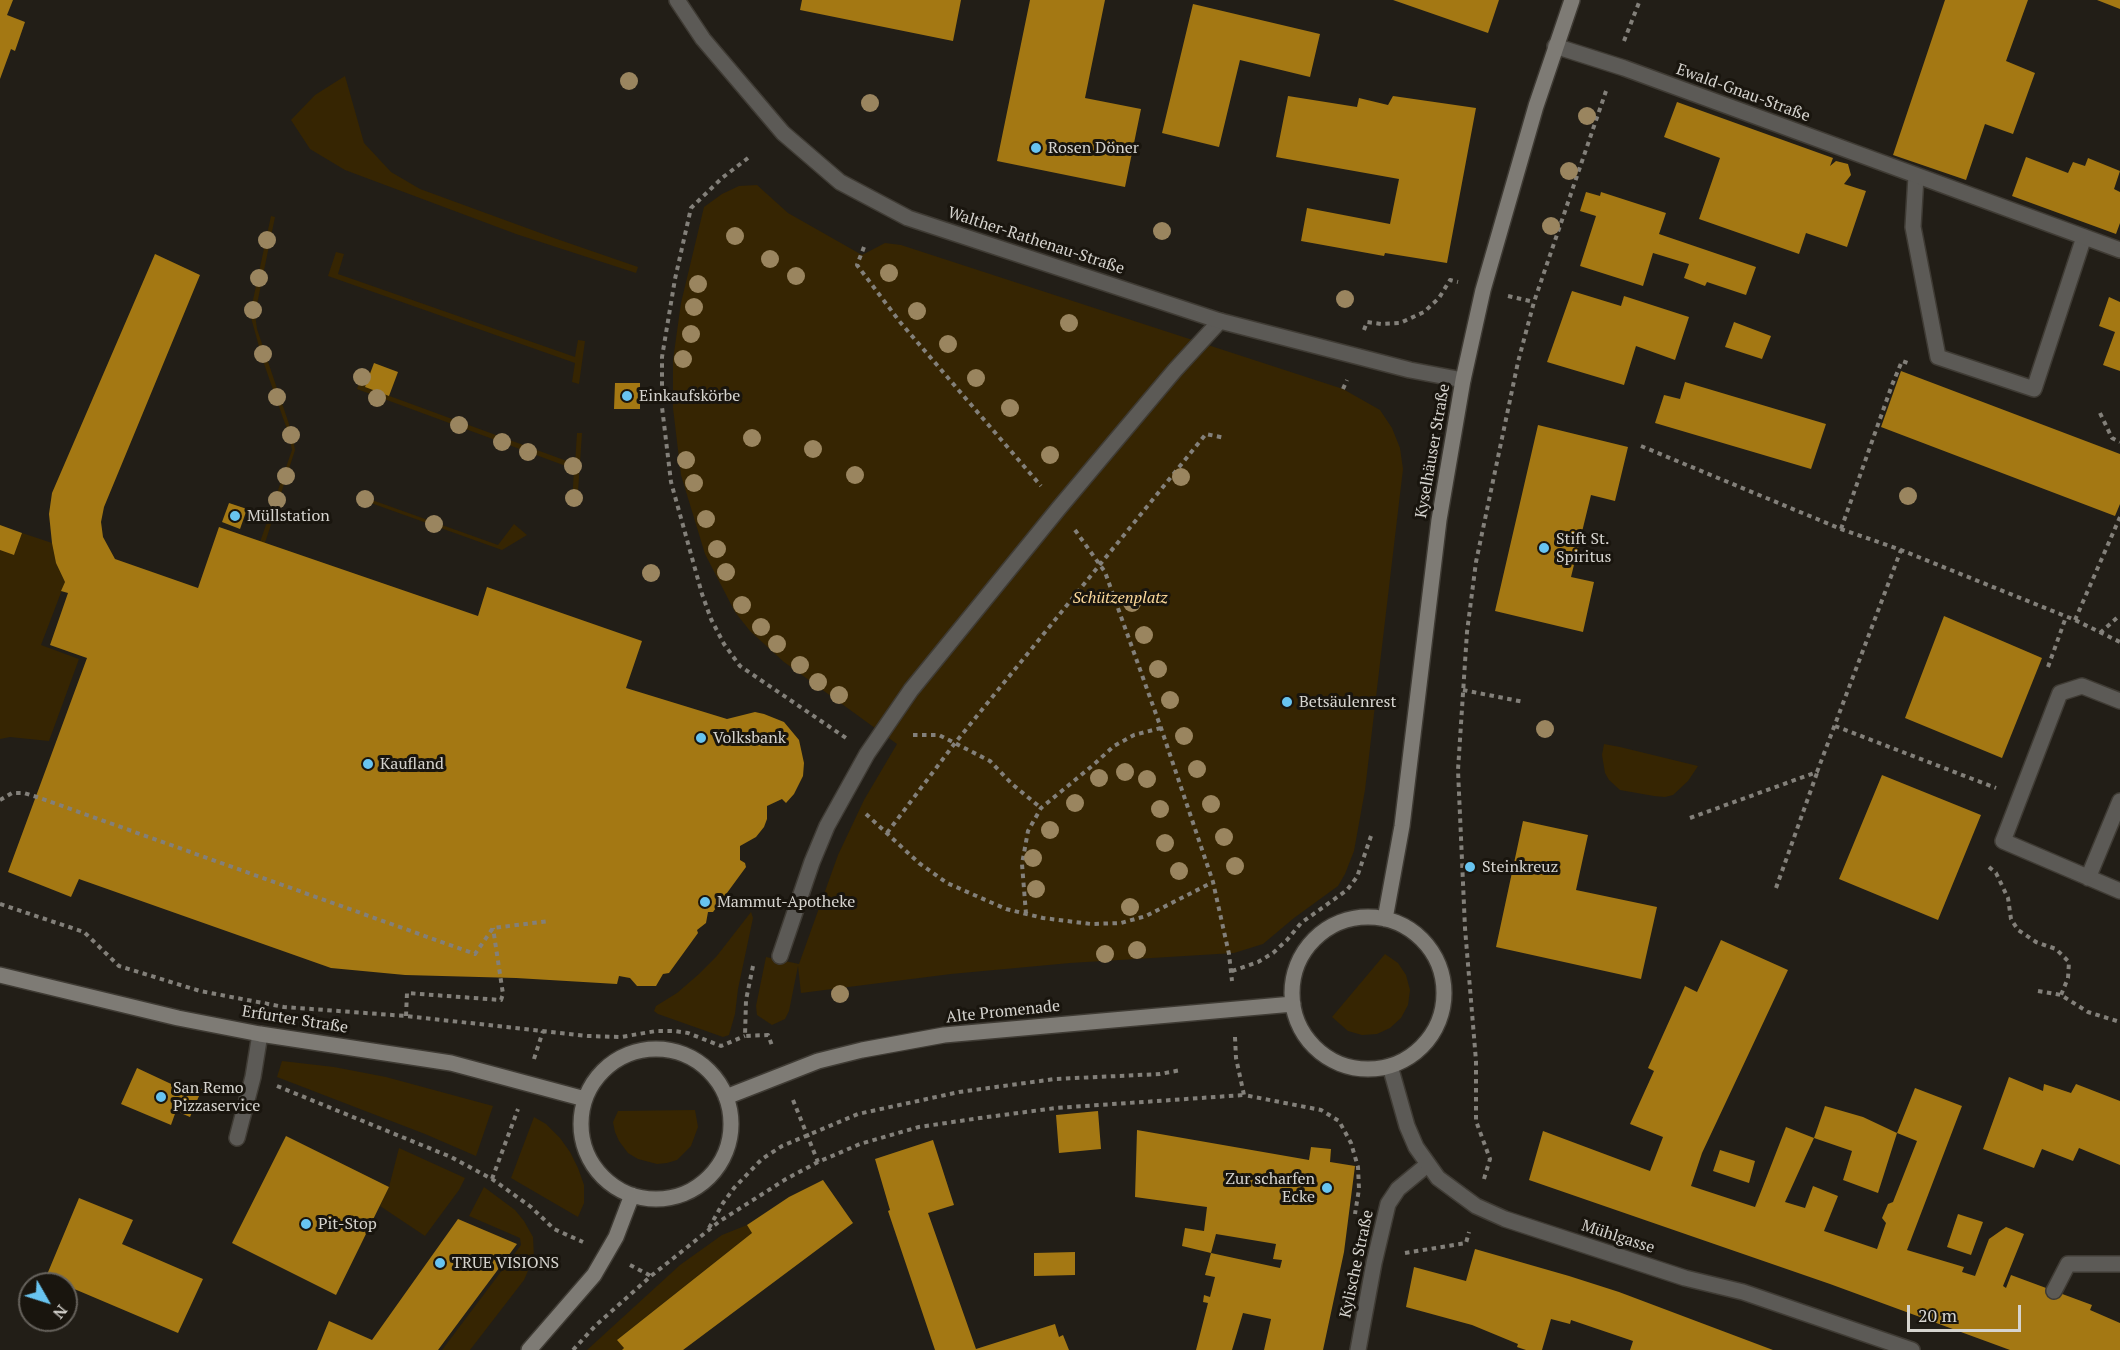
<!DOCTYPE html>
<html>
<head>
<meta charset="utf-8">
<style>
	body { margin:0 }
	#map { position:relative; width:2120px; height:1350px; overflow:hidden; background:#221e17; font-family:"PT Serif",serif }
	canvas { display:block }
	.north { position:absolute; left:18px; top:1272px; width:60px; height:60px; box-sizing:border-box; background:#19150e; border:2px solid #65615b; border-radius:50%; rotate:129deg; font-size:16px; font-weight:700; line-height:24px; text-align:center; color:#d6d4cf }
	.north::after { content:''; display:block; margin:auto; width:21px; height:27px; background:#68c4f0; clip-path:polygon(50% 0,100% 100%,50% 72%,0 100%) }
	.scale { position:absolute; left:1907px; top:1305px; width:114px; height:27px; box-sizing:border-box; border:3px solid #d6d4cf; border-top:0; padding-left:8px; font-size:18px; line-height:21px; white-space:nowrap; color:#d6d4cf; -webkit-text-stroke:4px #19150e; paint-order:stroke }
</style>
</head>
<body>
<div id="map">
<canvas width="2120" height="1350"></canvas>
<div class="north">N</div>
<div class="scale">20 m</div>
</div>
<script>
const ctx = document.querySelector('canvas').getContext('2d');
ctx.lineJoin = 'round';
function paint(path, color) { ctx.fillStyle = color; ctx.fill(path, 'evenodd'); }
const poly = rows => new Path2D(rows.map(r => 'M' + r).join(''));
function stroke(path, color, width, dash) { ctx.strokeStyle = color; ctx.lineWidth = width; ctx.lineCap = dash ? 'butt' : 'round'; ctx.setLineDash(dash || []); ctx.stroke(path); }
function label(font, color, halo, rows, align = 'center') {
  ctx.font = font + ' "PT Serif",serif'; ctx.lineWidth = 6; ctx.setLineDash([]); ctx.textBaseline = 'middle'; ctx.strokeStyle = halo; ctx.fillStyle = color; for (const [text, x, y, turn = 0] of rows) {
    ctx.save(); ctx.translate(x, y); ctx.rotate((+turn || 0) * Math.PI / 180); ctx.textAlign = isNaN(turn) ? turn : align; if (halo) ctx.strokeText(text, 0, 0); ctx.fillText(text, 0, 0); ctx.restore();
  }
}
paint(poly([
	[345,76,364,143,391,172,420,189,554,238,638,267,636,273,516,234,345,170,310,149,291,120,315,95],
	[757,185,788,213,862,255,885,243,901,245,1343,389,1380,410,1392,428,1400,448,1403,469,1365,790,1354,851,1345,874,1338,886,1294,918,1263,944,1234,953,1070,963,951,974,801,993,798,966,789,1011,785,1019,772,1025,757,1015,756,1006,766,957,799,964,838,855,864,800,897,744,784,662,750,631,735,612,705,554,681,475,673,408,673,360,681,303,704,207,722,194,739,186],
	[271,216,275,217,255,314,257,329,292,433,295,450,265,543,260,542,292,450,289,435,263,361,250,314],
	[336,252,344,254,338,274,575,357,578,340,585,341,579,384,572,382,575,363,328,276],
	[364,370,371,372,365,387,575,464,577,433,582,433,577,506,572,506,574,469,357,389],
	[358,495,498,545,514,524,527,535,502,550,357,498],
	[22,533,52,543,56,563,65,582,41,645,79,659,49,741,10,737,0,739,0,550,14,555],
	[1604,744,1620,747,1698,766,1688,781,1673,795,1665,797,1654,796,1620,790,1609,780,1605,773,1602,755],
	[751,912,753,918,738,989,735,1014,729,1035,723,1037,658,1014,654,1011,656,1006,677,993,699,974,716,957],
	[1385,954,1398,963,1406,975,1410,990,1408,1005,1401,1018,1390,1028,1377,1034,1362,1035,1348,1031,1332,1017],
	[282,1061,334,1067,386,1077,493,1106,476,1156,425,1134,277,1077],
	[695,1110,698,1127,691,1146,677,1160,667,1163,657,1164,638,1159,628,1153,619,1141,615,1132,613,1122,618,1111],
	[534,1117,546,1124,560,1138,570,1152,578,1168,584,1185,584,1203,578,1217,511,1178],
	[399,1148,465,1178,459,1190,425,1236,380,1206,389,1187],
	[484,1187,515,1210,524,1221,533,1237,534,1257,524,1280,470,1350,442,1350,521,1245,520,1238,469,1216],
	[747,1225,752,1233,618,1339,624,1348,622,1350,587,1350,680,1265,722,1235]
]), '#362502');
paint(poly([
	[0,0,13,0,7,15,25,22,15,51,11,49,0,79],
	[802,0,961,0,953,41,800,10],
	[1030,0,1105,0,1085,98,1141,109,1125,187,997,161],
	[1393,0,1499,0,1488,33],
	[1945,0,2028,0,2006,61,2035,73,2013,134,1985,124,1966,180,1893,155],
	[2097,0,2120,0,2120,9],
	[1193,4,1320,34,1310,77,1240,60,1219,147,1162,133],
	[1288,96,1357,107,1359,98,1388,105,1393,96,1476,108,1447,263,1385,253,1384,256,1301,241,1307,208,1390,224,1399,179,1276,157],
	[1677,102,1833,158,1830,166,1836,161,1848,164,1851,175,1844,184,1866,191,1847,247,1806,233,1799,254,1699,219,1720,158,1664,137],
	[2026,157,2068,173,2073,162,2085,166,2088,158,2120,171,2114,189,2120,192,2120,223,2116,234,2012,196],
	[1586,192,1600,196,1601,192,1666,213,1659,234,1756,267,1746,295,1707,282,1705,286,1684,278,1689,264,1653,253,1643,286,1580,266,1596,216,1580,211],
	[155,254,200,275,104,507,101,522,103,537,115,559,198,588,219,527,478,616,487,587,642,641,626,688,727,719,755,712,764,714,784,722,799,740,804,763,803,776,794,794,786,803,782,799,767,806,767,819,764,827,756,837,740,846,740,860,745,863,746,867,713,912,708,912,706,923,697,930,698,933,669,973,663,974,656,986,637,986,630,978,619,976,617,984,516,978,405,975,331,968,79,879,71,897,8,872,87,658,50,645,68,593,61,591,65,582,56,563,52,543,49,514,52,493],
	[1572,291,1621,306,1624,296,1689,317,1675,360,1636,346,1624,385,1547,362],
	[2109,297,2120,302,2120,371,2103,365,2115,332,2099,326],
	[1734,322,1771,336,1762,359,1725,347],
	[374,363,398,372,389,396,365,387],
	[1901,371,2120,454,2120,504,2115,516,1881,427],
	[1685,382,1826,424,1811,469,1655,423,1664,395,1680,399],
	[615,383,640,383,640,409,614,409],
	[1538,425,1628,447,1615,501,1591,495,1571,577,1594,582,1583,632,1495,611],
	[229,503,247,509,240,529,222,522],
	[0,525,22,533,14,555,0,550],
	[1944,616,2042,658,2002,758,1905,718],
	[1882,775,1981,815,1938,920,1839,879],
	[1523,821,1588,835,1576,890,1657,907,1641,979,1496,947],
	[1721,940,1788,970,1702,1153,1691,1186,1755,1207,1786,1127,1814,1138,1785,1202,1805,1208,1813,1186,1838,1196,1824,1231,1877,1249,1886,1223,1882,1218,1888,1204,1893,1202,1917,1141,1897,1133,1878,1193,1843,1180,1852,1151,1814,1138,1825,1106,1863,1117,1897,1133,1915,1088,1962,1106,1907,1250,1964,1267,1962,1272,1975,1276,1989,1239,2006,1227,2024,1234,2003,1286,2006,1288,2011,1275,2092,1305,2090,1310,2120,1323,2120,1350,2010,1350,1830,1284,1529,1180,1543,1131,1650,1171,1663,1137,1630,1124,1654,1071,1648,1068,1685,986,1697,992],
	[137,1068,184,1090,188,1084,202,1089,190,1117,176,1111,171,1125,121,1104],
	[2009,1077,2043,1091,2044,1084,2071,1093,2076,1084,2120,1101,2120,1165,2079,1148,2073,1161,2042,1149,2034,1168,1983,1149],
	[1098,1111,1101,1149,1059,1153,1056,1115],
	[1137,1130,1309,1160,1311,1147,1331,1149,1330,1162,1355,1166,1344,1252,1323,1350,1264,1350,1271,1319,1243,1313,1232,1350,1196,1350,1208,1303,1203,1302,1204,1295,1210,1297,1215,1277,1205,1275,1211,1253,1182,1246,1185,1228,1204,1231,1207,1207,1135,1197],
	[1216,1234,1276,1244,1273,1259,1282,1260,1280,1268,1211,1253],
	[286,1136,389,1187,336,1295,232,1243],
	[933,1140,954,1205,928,1213,976,1349,1055,1324,1059,1337,1063,1335,1069,1350,935,1350,888,1211,890,1210,875,1159],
	[1720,1150,1755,1161,1749,1183,1713,1171],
	[823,1180,853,1223,683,1350,622,1350,624,1348,617,1340,752,1233,747,1225,789,1197],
	[79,1198,133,1220,122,1244,203,1279,178,1333,46,1277],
	[1958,1214,1983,1222,1971,1255,1947,1247],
	[458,1219,517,1244,438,1350,317,1350,329,1321,372,1340],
	[1475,1249,1569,1276,1619,1292,1773,1350,1630,1350,1633,1341,1571,1320,1570,1324,1551,1319,1542,1350,1526,1350,1517,1347,1518,1344,1472,1325,1406,1307,1414,1267,1466,1281],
	[1075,1252,1075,1275,1034,1276,1034,1253]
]), '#a47813');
const service = poly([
	[1916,176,1913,227,1938,357,2034,389,2084,237],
	[2120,701,2082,686,2060,693,2003,841,2120,891],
	[2088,878,2120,801],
	[780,956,812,862,827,826,867,754,911,690,1059,508,1175,370,1220,321],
	[237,1138,253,1077,260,1034],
	[2054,1291,2068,1264,2120,1264]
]);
const minor = poly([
	[677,0,703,39,783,133,840,182,908,218,1220,321,1410,370,1463,380],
	[1555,46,1624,68,2120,250],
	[1358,1350,1374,1263,1388,1204,1398,1189,1427,1165]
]);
const tertiary = poly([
	[1390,1066,1407,1126,1416,1147,1438,1178,1476,1206,1505,1219,1685,1278,1743,1292,1912,1350]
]);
const secondary = poly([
	'1292 993a76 76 0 1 1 152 0a76 76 0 1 1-152 0Z',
	[1385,919,1402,826,1439,520,1463,380,1483,290,1536,106,1572,0],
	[0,975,178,1018,260,1034,451,1063,585,1099],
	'581 1124a75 75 0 1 1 150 0a75 75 0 1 1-150 0Z',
	[726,1097,818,1061,862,1050,944,1035,1293,1004],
	[529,1350,594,1275,616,1237,632,1195]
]);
stroke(service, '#3f3b34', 18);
stroke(minor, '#3f3b34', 18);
stroke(tertiary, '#3f3b34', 18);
stroke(secondary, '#3f3b34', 18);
stroke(poly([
	[1624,41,1640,0],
	[748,158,722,178,691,208,675,279,662,357,662,407,671,482,702,594,711,619,724,644,740,666,846,738],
	[864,247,857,265,900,322,1041,486],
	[1508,296,1534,302],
	[1364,330,1367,322,1381,324,1400,323,1424,312,1439,298,1450,280,1458,282],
	[1343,389,1347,380],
	[2100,413,2112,438,2120,442],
	[1641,446,1841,529,1901,550,2075,620,2120,642],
	[1841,529,1892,385,1902,361,1911,364],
	[1075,530,1105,572,1161,728,1213,882,1229,954,1232,981],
	[2075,620,2120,517],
	[2100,633,2120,615],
	[2048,667,2066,617],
	[1463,690,1524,702],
	[1835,726,1996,788],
	[913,735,939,735,990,761,1012,784,1041,808],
	[0,800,12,793,24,793,37,797,475,954,493,928,549,921],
	[866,814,919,863,947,883,1006,909,1043,918,1091,924,1121,923,1146,916,1213,882],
	[1690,818,1817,772,1901,550],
	[887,833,955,743,1206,434,1225,438],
	[1989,867,1996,873,2008,898,2011,919,2018,930,2036,942,2056,949,2069,962,2068,978,2061,995],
	[1776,888,1817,773],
	[0,904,84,932,119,966,200,991,284,1007,406,1016,588,1036,621,1037,656,1031,674,1031,688,1033,721,1046,745,1036],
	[1026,914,1022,864,1028,831,1041,808,1092,766,1114,746,1134,735,1161,728],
	[753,966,746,1000,745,1036,768,1035,773,1048],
	[1232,971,1258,962,1273,953,1287,940,1301,923,1347,890,1357,877,1371,836],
	[2038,991,2061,995,2088,1012,2120,1022],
	[406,1016,407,993,501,1000,503,994,493,928],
	[1235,1037,1236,1058,1244,1095,1321,1110,1339,1121,1351,1143,1358,1167,1359,1189,1355,1214],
	[534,1059,543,1031],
	[277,1086,451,1157,492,1179,531,1207,554,1229,583,1242],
	[793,1100,818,1162],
	[492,1179,518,1109],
	[1484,1179,1490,1159,1476,1121,1476,1061,1465,928,1458,770,1467,632,1476,562,1518,362,1534,302,1606,91],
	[709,1228,723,1203,734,1188,762,1159,782,1146,858,1114,959,1092,1055,1079,1160,1074,1181,1070],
	[1405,1253,1466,1243,1469,1232],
	[630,1265,651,1276],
	[573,1350,596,1325,651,1276,720,1221,786,1179,818,1162,860,1144,919,1127,980,1118,1056,1108,1244,1095]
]), '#83807a', 4, [4.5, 4.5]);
stroke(service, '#5c5a56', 15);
stroke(minor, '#5c5a56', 15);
stroke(tertiary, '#5c5a56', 15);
stroke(secondary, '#7e7b75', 15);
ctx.fillStyle = '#9a855f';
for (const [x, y] of [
	[629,81],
	[870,103],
	[1587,116],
	[1569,171],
	[1551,226],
	[1162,231],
	[735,236],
	[267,240],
	[770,259],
	[889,273],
	[796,276],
	[259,278],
	[698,284],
	[1345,299],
	[694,307],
	[253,310],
	[917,311],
	[1069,323],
	[691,334],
	[948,344],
	[263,354],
	[683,359],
	[362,377],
	[976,378],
	[277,397],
	[377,398],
	[1010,408],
	[459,425],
	[291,435],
	[752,438],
	[502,442],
	[813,449],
	[528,452],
	[1050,455],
	[686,460],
	[573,466],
	[855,475],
	[286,476],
	[1181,477],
	[694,483],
	[1908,496],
	[574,498],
	[365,499],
	[277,500],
	[706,519],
	[434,524],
	[717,549],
	[726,572],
	[651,573],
	[1132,603],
	[742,605],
	[761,627],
	[1144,635],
	[777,644],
	[800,665],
	[1158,669],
	[818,682],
	[839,695],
	[1170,700],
	[1545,729],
	[1184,736],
	[1197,769],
	[1125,772],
	[1099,778],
	[1147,779],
	[1075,803],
	[1211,804],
	[1160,809],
	[1050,830],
	[1224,837],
	[1165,843],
	[1033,858],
	[1235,866],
	[1179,871],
	[1036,889],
	[1130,907],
	[1137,950],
	[1105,954],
	[840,994]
]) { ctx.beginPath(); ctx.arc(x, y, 9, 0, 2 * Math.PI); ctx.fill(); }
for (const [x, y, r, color] of [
	[1036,148,6,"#68c4f0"],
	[627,396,6,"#68c4f0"],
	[235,516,6,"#68c4f0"],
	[1544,548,6,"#68c4f0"],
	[1287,702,6,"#68c4f0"],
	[701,738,6,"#68c4f0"],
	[368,764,6,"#68c4f0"],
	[1470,867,6,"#68c4f0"],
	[705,902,6,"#68c4f0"],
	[161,1097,6,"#68c4f0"],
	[1327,1188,6,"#68c4f0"],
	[306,1224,6,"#68c4f0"],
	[440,1263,6,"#68c4f0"]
]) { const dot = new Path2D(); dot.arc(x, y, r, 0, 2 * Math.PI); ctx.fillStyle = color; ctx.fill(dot); stroke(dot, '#19150e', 2); }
label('16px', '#d6d4cf', '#19150e', [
	["Ewald-Gnau-Straße",1743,93,20],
	["Walther-Rathenau-Straße",1036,241,18],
	["Kyselhäuser Straße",1433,451,-80],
	["Alte Promenade",1003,1012,-6],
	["Erfurter Straße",295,1020,9],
	["Mühlgasse",1618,1237,18],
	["Kylische Straße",1357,1264,-78]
]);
label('16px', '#d6d4cf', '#19150e', [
	["Rosen Döner",1048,148],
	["Einkaufskörbe",639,396],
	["Müllstation",247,516],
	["Stift St.",1556,539],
	["Spiritus",1556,557],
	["Betsäulenrest",1299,702],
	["Volksbank",713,738],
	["Kaufland",380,764],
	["Steinkreuz",1482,867],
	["Mammut-Apotheke",717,902],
	["San Remo",173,1088],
	["Pizzaservice",173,1106],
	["Zur scharfen",1315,1179,"right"],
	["Ecke",1315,1197,"right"],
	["Pit-Stop",318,1224],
	["TRUE VISIONS",452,1263]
], 'left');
label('italic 16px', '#fdd99a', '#19150e', [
	["Schützenplatz",1120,598]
]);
</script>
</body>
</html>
